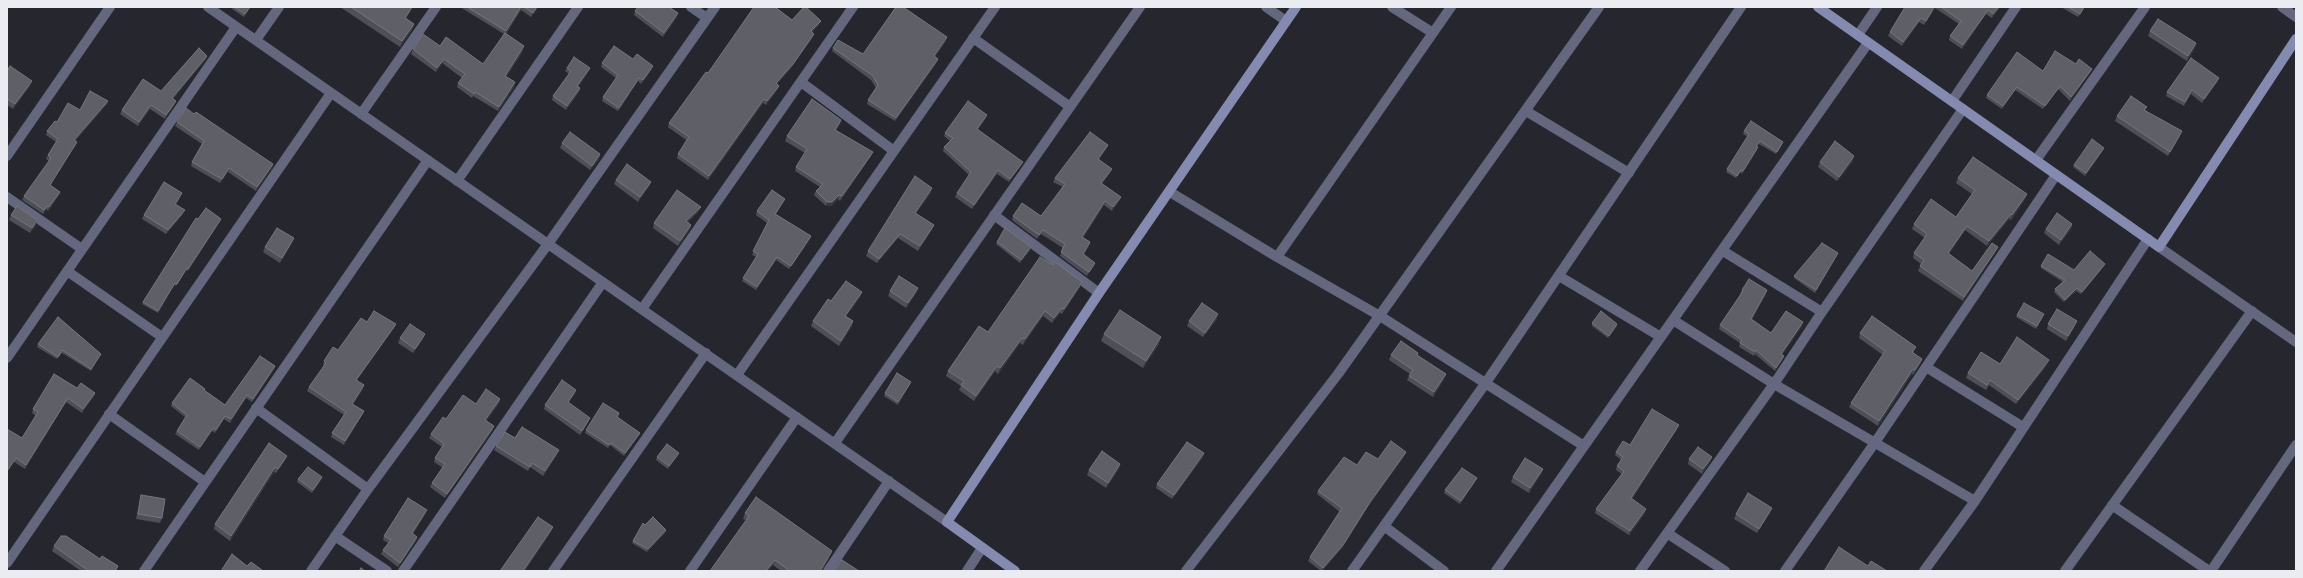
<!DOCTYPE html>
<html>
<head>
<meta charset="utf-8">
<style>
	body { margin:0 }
	#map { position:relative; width:2303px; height:578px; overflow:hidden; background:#26272e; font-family:"Crimson Pro",serif }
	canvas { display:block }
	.frame { position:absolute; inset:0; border:8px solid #ebecf1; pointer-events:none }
</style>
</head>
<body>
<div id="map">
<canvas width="2303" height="578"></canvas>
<div class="frame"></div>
</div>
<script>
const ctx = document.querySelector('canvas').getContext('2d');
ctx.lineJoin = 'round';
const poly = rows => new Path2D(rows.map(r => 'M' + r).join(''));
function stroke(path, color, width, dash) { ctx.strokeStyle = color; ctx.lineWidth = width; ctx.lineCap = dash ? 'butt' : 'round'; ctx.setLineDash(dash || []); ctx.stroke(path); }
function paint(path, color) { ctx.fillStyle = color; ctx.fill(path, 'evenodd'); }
stroke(poly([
	[208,7,947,522],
	[691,7,707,18],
	[1266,7,1286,21],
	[1392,7,1433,33],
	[2282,7,2296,17],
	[1858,35,1877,7],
	[973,38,1069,106],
	[256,40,279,7],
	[801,82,894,151],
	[1952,101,2016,7],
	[1526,111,1629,173],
	[361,114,436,7],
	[7,156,110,7],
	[2036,160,2145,7],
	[457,181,578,7],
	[1170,192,1277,257,1380,316,1584,446],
	[7,197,82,249],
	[994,215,1099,293],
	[2159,247,2296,342],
	[1723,251,1822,312],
	[1277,257,1451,7],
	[67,271,162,337],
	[1559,276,1661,337],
	[642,309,853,7],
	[1673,320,1774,384,1975,501],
	[7,358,236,27],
	[1926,367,2023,427],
	[737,375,995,7],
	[256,408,368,489],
	[109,414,205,482],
	[835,443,1140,7],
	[2112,505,2209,571],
	[1384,526,1444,571],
	[1667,533,1725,571],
	[335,536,387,571],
	[7,563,331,93],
	[144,571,428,160],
	[311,571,368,489,548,244,715,7],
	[403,571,603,282],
	[553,571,706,353],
	[690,571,797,417],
	[828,571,889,481],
	[967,571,982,548],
	[1186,571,1338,374,1599,7],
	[1352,571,1485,384,1741,7],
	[1496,571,1868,43],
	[1640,571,1774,384,1822,312,1963,109],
	[1785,571,1876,441,2056,175],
	[1924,571,1975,501,2148,239],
	[2065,571,2252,311],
	[2211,571,2296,445]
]), '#64677e', 10);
stroke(poly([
	[1818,7,2159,247,2296,39],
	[1015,571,947,522,1099,293,1296,7]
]), '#858bb0', 10);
paint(poly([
	[233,7,250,7,244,17,232,9],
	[340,7,413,7,406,18,414,24,412,30,400,47],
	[460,7,538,7,531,17,521,10,506,34,523,51,506,77,515,82,514,87,498,111,473,96,472,98,457,87,458,83,462,78,442,63,436,72,411,54,413,49,440,46,483,64,504,34],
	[1905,7,2000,7,1992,18,1986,14,1962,49,1949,40,1950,36,1959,24,1935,8,1924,25,1919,22,1902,46,1888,36,1890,32],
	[2061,7,2085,7,2078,17],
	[635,11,677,17,663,37,634,15],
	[792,20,819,25,812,32,812,38,791,68,777,84,777,90,766,105,763,103,708,180,677,158,678,154,686,140,668,127,669,123],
	[2150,31,2196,43,2195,48,2187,61,2148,36],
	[946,41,935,56,938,59,937,62,895,121,867,104,868,100,876,88,871,80,832,51,833,48,863,54],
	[207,56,206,59,173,99,176,101,174,105,165,119,150,109,138,126,120,114,122,110,161,91],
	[633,59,652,69,641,84,638,81,618,111,602,101,603,97,616,78,601,67,602,63],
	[2076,64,2092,69,2090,72,2070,101,2058,89,2043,109,2015,90,2002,109,1986,98,1987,95,2043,71],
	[567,68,590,68,588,72,578,87,580,88,579,92,566,110,552,100,553,96,569,74,565,71],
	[7,71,30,86,13,109,7,105],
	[2219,78,2217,82,2202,103,2191,94,2184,106,2166,96,2167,92],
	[108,101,107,104,75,141,75,145,50,185,60,192,59,195,48,211,46,209,43,214,22,200,24,196,49,161,46,159,48,155,56,142,46,135,47,131,57,122,80,110],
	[2147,107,2145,110,2180,136,2168,156,2115,121,2117,116],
	[194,114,273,164,272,168,256,191,228,172,220,183,191,166,192,162,202,144,175,126,177,122],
	[986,118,978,129,1021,165,1009,182,997,174,972,209,955,197,957,193,969,175,943,151,944,147,950,141,944,136,945,133],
	[841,120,840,124,836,130,873,152,871,156,840,201,838,199,831,206,826,206,814,195,816,191,820,187,795,171,796,167,805,153,785,141,787,136],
	[1744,131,1783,142,1776,154,1759,144,1757,146,1757,150,1742,174,1740,172,1736,178,1726,172,1727,169,1748,137,1743,134],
	[562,143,600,154,599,159,590,170,560,148],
	[1108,145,1106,149,1099,159,1110,173,1102,184,1121,197,1119,201,1112,211,1104,205,1083,238,1090,242,1089,246,1084,254,1095,263,1093,267,1087,276,1060,256,1063,248,1041,234,1037,239,1012,220,1013,216,1041,216,1063,187,1053,182,1055,178],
	[2103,150,2085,176,2073,167,2074,165],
	[1853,161,1837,181,1818,167,1820,162],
	[1958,178,2027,194,2025,199,2011,220,2009,219,1987,246,1965,230,1949,254,1972,271,1998,247,1996,251,1963,301,1918,271,1921,264,1913,258,1914,253,1925,238,1912,229,1914,224,1956,217,1972,194,1956,183],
	[616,180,651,182,649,186,638,202,614,184],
	[931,193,916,213,934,225,932,229,918,251,898,238,877,263,866,256,868,251],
	[180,198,176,205,183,214,166,234,142,219,144,215],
	[785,199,783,202,776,214,811,236,810,239,789,269,776,260,756,290,742,281,743,278,757,257,752,255,767,223,756,215,757,211],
	[699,211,688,222,691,225,690,229,678,246,653,228,654,223],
	[11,215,36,225,30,233,9,220],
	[198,219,221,219,220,221,188,271,186,270,176,286,174,285,158,313,142,304,143,302],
	[2072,224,2071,229,2059,245,2044,233,2046,229],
	[997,242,1030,250,1020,263,996,244],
	[292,243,280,263,263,252,265,247],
	[1838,253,1815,293,1794,278,1794,276],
	[1053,265,1080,287,1062,314,1060,313,1052,323,1043,316,1023,345,1020,343,998,374,995,371,974,401,959,390,961,386,946,376,948,371,988,332],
	[2041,266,2074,270,2104,266,2081,294,2076,291,2064,302,2054,292,2055,289,2063,282,2041,268],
	[918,288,916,293,906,308,888,296,890,291],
	[1742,290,1767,290,1766,294,1752,319,1771,333,1802,326,1782,355,1782,360,1775,371,1755,354,1754,356,1739,347,1740,343,1719,329,1720,325,1741,295,1740,294],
	[862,292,860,297,846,316,853,321,852,326,839,346,811,326,813,321,831,301],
	[2017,315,2043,316,2036,329,2016,317],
	[1217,319,1203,337,1187,326,1189,321],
	[367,322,396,324,394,328,357,380,363,389,353,404,364,411,362,415,344,445,331,437,332,433,344,415,307,391,309,387,324,366,323,365,324,361,338,350],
	[1592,323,1617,324,1617,326,1608,338,1592,326],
	[2048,324,2075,326,2066,341,2047,329],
	[1860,333,1916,347,1913,353,1922,359,1920,364,1913,375,1912,374,1878,426,1849,407,1851,403,1883,355,1859,338],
	[1104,334,1159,344,1143,368,1101,341],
	[400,338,423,339,413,353,398,343],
	[38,344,101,354,91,371,62,353,57,359,37,347],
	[1391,355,1417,356,1444,379,1433,397,1407,380,1410,374,1389,360],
	[2000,364,2047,365,2016,404,1989,385,1986,390,1966,378,1968,373],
	[275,366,274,369,252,402,246,398,230,423,224,419,215,433,212,431,199,450,175,434,177,431,185,417,171,406,172,403,204,391,225,405],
	[910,384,898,405,884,396,885,393],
	[77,388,95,393,93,397,82,413,66,402,25,469,14,462,22,438,36,416,32,413,33,409],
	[575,394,568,403,588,422,580,435,544,409,545,405],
	[500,399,499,403,486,421,493,430,445,498,430,487,432,483,443,468,434,462,435,458,442,447,429,438,431,434,446,419,476,404],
	[619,413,618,417,640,433,639,435,624,456,610,445,608,448,585,433,586,430],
	[1677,429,1632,499,1645,513,1629,535,1595,513,1596,509,1622,474,1616,470,1617,466,1621,460,1615,455,1616,452,1630,445],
	[515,438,557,454,543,476,530,467,528,471,494,450,496,446],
	[269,443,285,460,276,473,274,472,230,541,214,529,215,524],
	[1406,452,1405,455,1369,505,1342,548,1322,571,1321,571,1308,561,1310,557,1340,512,1317,494,1318,491,1357,465],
	[679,453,678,455,668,469,656,460,657,457],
	[1204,453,1203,457,1172,499,1156,488,1157,484],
	[1712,457,1710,462,1702,474,1688,464,1689,459],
	[1120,464,1119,469,1106,488,1087,475,1089,470],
	[1543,469,1541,474,1529,493,1511,482,1513,477],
	[322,477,321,480,312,493,297,482,298,479],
	[1477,478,1476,480,1460,504,1444,493,1445,490],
	[141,495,162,518,160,523,136,519,140,499],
	[1770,512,1757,533,1734,519,1736,514],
	[745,513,830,556,822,571,781,571,773,565,746,520,743,519],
	[425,514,413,534,417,537,416,541,398,567,381,554,383,550,388,543,383,540,384,536],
	[645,525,666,532,647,552,632,543,633,541],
	[54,546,100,559,118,566,116,571,81,571,52,551]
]), '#4e4f57');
paint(poly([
	[412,7,413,7,403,23,405,18],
	[522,7,521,10,505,35,506,31],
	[537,7,538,7,531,17,533,13],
	[1934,7,1935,7,1935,8,1924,25,1926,21],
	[1999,7,2000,7,1992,18,1993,14],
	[1988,10,1986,14,1962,49,1963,45],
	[678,13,677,17,663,37,664,33],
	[1921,18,1919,22,1902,46,1903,42],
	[821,21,819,25,810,35,811,31],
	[414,24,412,30,400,47,402,41],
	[814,34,812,38,791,68,774,87,776,83],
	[947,37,946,41,933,60,934,56],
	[2196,43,2195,48,2187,61,2188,56],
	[524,46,523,51,504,81,505,76],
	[207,56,206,59,170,102,172,98],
	[444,59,442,63,436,72,437,68],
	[938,59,937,62,895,121,896,118],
	[653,66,652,69,641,84,643,80],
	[590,68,588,72,576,90,577,86],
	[2092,69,2090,72,2070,101,2071,97],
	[639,78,638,81,618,111,619,108],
	[2219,78,2217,82,2202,103,2204,99],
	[32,81,30,86,13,109,15,104],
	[515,82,514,87,498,111,499,107],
	[779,86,777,90,766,105,767,101],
	[2017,87,2015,90,2002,109,2003,106],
	[580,88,579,92,566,110,567,106],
	[2192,90,2191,94,2184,106,2185,102],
	[764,99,763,103,708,180,709,176],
	[108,101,107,104,73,143,74,140],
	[176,101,174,105,165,119,166,115],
	[151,105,150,109,138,126,139,122],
	[987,115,986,118,976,132,977,129],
	[841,120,840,124,833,134,835,130],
	[2182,131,2180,136,2168,156,2170,152],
	[77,142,75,145,49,188,50,185],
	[1108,145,1106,149,1097,163,1098,159],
	[1758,147,1757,150,1742,174,1743,171],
	[2104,148,2103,150,2085,176,2086,173],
	[873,152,871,156,840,201,842,196],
	[600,154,599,159,590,170,592,166],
	[1854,156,1853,161,1837,181,1839,177],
	[1023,162,1021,165,1009,182,1010,179],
	[273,164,272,168,256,191,257,187],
	[229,168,228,172,220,183,222,179],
	[1112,169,1110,173,1100,187,1101,183],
	[998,170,997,174,972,209,974,205],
	[651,182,649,186,638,202,640,197],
	[932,188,931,193,913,217,915,213],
	[60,192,59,195,48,211,49,207],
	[182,193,180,198,173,209,175,204],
	[2027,194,2025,199,2011,220,2012,215],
	[839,195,838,199,831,206,826,206,827,202],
	[1121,197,1119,201,1112,211,1113,207],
	[1105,201,1104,205,1081,241,1082,237],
	[701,207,699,211,684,226,686,221],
	[185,210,183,214,166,234,168,230],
	[2011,214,2009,219,1987,246,1989,241],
	[221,219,220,221,188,271,188,269],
	[37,220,36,225,30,233,32,228],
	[2072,224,2071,229,2059,245,2061,240],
	[691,225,690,229,678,246,680,241],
	[934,225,932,229,918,251,920,246],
	[1967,226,1965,230,1946,258,1948,253],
	[1043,230,1041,234,1037,239,1039,235],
	[900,234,898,238,877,263,879,259],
	[811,236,810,239,789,269],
	[294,238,292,243,280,263,282,258],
	[1090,242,1089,246,1082,258,1083,254],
	[1031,247,1030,250,1020,263,1021,260],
	[1998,247,1996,251,1963,301,1964,297],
	[1838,253,1837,256,1815,293,1816,290],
	[777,257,776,260,756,290,757,287],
	[1095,263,1093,267,1087,276,1089,272],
	[2105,264,2104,266,2081,294,2082,292],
	[1082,282,1080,287,1062,314,1064,309],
	[175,283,174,285,158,313,158,311],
	[918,288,916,293,906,308,908,303],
	[2077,288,2076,291,2064,302,2065,300],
	[1767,290,1766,294,1750,323,1751,319],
	[862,292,860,297,843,320,845,316],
	[1062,308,1060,313,1052,323,1054,318],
	[1045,311,1043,316,1023,345,1025,339],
	[1218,314,1217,319,1203,337,1205,333],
	[853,321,852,326,839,346,841,341],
	[2077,321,2075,326,2066,341,2068,336],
	[1803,322,1802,326,1780,358,1781,354],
	[396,324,394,328,354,384,356,380],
	[1617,324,1617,326,1608,338,1609,336],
	[425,334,423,339,413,353,415,349],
	[1161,337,1159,344,1143,368,1146,361],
	[1022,338,1020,343,998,374,1000,368],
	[1784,356,1782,360,1775,371,1776,368],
	[1922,359,1920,364,1913,375,1915,370],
	[2049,360,2047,365,2016,404,2018,400],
	[275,366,274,369,252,402,253,399],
	[997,366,995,371,974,401,976,396],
	[1913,369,1912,374,1878,426,1879,421],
	[1446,374,1444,379,1433,397,1434,392],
	[911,382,910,384,898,405,898,402],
	[364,385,363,389,351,408,352,404],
	[576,390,575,394,566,406,568,402],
	[95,393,93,397,82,413,83,409],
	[247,395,246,398,230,423,231,419],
	[68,398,66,402,25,469,26,465],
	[500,399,499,403,484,425,485,420],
	[364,411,362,415,344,445,345,441],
	[225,416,224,419,215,433,216,430],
	[1679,425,1677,429,1630,502,1631,498],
	[494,426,493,430,445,498,447,494],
	[213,428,212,431,199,450,200,447],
	[640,433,639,435,624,456,625,453],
	[559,450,557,454,543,476,545,471],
	[1406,452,1405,455,1369,505,1342,548,1322,571,1323,568],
	[679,453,678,455,668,469,669,466],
	[1204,453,1203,457,1172,499,1174,495],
	[287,456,285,460,276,473,278,469],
	[1712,457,1710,462,1702,474,1703,469],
	[16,458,14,462,7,473,7,471],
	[1120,464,1119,469,1106,488,1108,483],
	[275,467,274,472,230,541,231,536],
	[1543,469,1541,474,1529,493,1530,488],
	[322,477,321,480,312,493,313,490],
	[1477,478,1476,480,1460,504,1461,501],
	[1772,508,1770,512,1757,533,1759,529],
	[1646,509,1645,513,1629,535,1630,531],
	[427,510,425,514,411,537,412,533],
	[553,527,551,532,525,571,523,571],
	[666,530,666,532,647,552,648,549],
	[417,537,416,541,398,567,400,563],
	[832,551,830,556,822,571,820,571],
	[775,560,773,565,768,571,766,571]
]), '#37383f');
const building = poly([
	[234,7,250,7,245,14,234,7],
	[351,7,412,7,405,18,414,24,402,41,351,7],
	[467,7,521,7,506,31,467,7],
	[524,7,537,7,533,13,524,7],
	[638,7,669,7,678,13,664,33,635,11,638,7],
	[754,7,775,7,792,20,804,7,806,7,821,21,811,31,814,34,793,64,776,83,779,86,767,101,764,99,709,176,678,154,689,137,669,123,706,72,708,73,754,7],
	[896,7,903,7,947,37,934,56,938,59,896,118,868,100,878,85,873,76,833,48,838,40,863,54,896,7],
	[1905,7,1934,7,1926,21,1921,18,1903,42,1890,32,1905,7],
	[1941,7,1999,7,1993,14,1988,10,1963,45,1950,36,1961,21,1941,7],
	[2068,7,2084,7,2080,14,2068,7],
	[2158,19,2196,43,2188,56,2150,31,2158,19],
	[505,33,524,46,505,76,515,82,499,107,475,92,474,94,458,83,465,74,444,59,437,68,413,49,423,34,440,46,446,37,483,64,505,33],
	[614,46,633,59,637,54,653,66,643,80,639,78,619,108,603,97,618,75,602,63,614,46],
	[199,48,207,56,172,98,176,101,166,115,151,105,139,122,122,110,143,79,161,91,199,48],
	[2055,51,2076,64,2079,59,2092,69,2071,97,2060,86,2045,106,2017,87,2003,106,1987,95,2017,52,2043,71,2055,51],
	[574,57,590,68,577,86,580,88,567,106,553,96,571,71,567,68,574,57],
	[2191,58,2219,78,2204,99,2192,90,2185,102,2167,92,2191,58],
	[10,66,32,81,15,104,7,99,7,71,10,66],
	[90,91,108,101,74,140,77,142,50,185,60,192,49,207,47,206,44,210,24,196,51,158,48,155,58,139,47,131,55,121,57,122,68,103,80,110,90,91],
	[2131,96,2147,107,2144,110,2182,131,2170,152,2117,116,2131,96],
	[812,99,841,120,835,130,873,152,842,196,839,195,832,202,827,202,816,191,823,184,796,167,807,149,787,136,812,99],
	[968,101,987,115,977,129,1023,162,1010,179,998,170,974,205,957,193,971,172,944,147,953,138,945,133,968,101],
	[186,108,194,114,196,112,273,164,257,187,229,168,222,179,192,162,204,141,177,122,186,108],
	[1751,121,1783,142,1777,152,1760,141,1756,146,1758,147,1743,171,1741,170,1737,176,1727,169,1749,134,1744,131,1751,121],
	[570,132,600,154,592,166,562,143,570,132],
	[1090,132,1108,145,1098,159,1112,169,1101,183,1121,197,1113,207,1105,201,1082,237,1090,242,1083,254,1095,263,1089,272,1061,252,1065,244,1043,230,1039,235,1013,216,1022,203,1041,216,1065,184,1055,178,1090,132],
	[2092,139,2104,148,2086,173,2074,165,2092,139],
	[1835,141,1854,156,1839,177,1820,162,1835,141],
	[1973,157,2027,194,2012,215,2011,214,1989,241,1967,226,1948,253,1972,271,1992,243,1998,247,1964,297,1920,266,1924,260,1914,253,1927,234,1914,224,1931,199,1956,217,1975,190,1958,178,1973,157],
	[627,164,651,182,640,197,616,180,627,164],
	[915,176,932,188,915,213,934,225,920,246,900,234,879,259,868,251,915,176],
	[164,182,182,193,175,204,185,210,168,230,144,215,164,182],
	[677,190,701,207,686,221,691,225,680,241,654,223,677,190],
	[772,190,785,199,775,214,811,236,791,266,777,257,757,287,743,278,758,254,753,251,769,220,757,211,772,190],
	[17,206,37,220,32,228,11,215,17,206],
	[206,208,221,219,188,269,187,268,177,284,175,283,158,311,143,302,196,218,198,219,206,208],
	[2057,213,2072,224,2061,240,2046,229,2057,213],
	[277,228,294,238,282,258,265,247,277,228],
	[1005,228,1031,247,1021,260,997,242,1005,228],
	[1822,243,1838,253,1816,290,1794,276,1822,243],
	[2090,251,2105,264,2082,292,2077,288,2065,300,2055,289,2065,280,2041,266,2048,254,2074,270,2090,251],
	[1040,257,1053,265,1055,262,1082,282,1064,309,1062,308,1054,318,1045,311,1025,339,1022,338,1000,368,997,366,976,396,961,385,964,381,948,371,979,326,988,332,1040,257],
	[899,276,918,288,908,303,890,291,899,276],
	[1749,279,1767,290,1751,319,1771,333,1786,311,1803,322,1781,354,1784,356,1776,368,1756,350,1755,352,1740,343,1742,340,1720,325,1743,291,1742,290,1749,279],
	[846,281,862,292,845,316,853,321,841,341,813,321,828,299,831,301,846,281],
	[1202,303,1218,314,1205,333,1189,321,1202,303],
	[2024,303,2044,314,2037,326,2017,315,2024,303],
	[2057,309,2077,321,2068,336,2048,324,2057,309],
	[1120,310,1161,337,1146,361,1104,334,1120,310],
	[374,311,396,324,356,380,364,385,352,404,364,411,345,441,332,433,346,412,309,387,326,363,324,361,333,347,338,350,361,318,367,322,374,311],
	[1601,311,1617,324,1609,336,1592,323,1601,311],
	[1872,316,1916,347,1912,352,1922,359,1915,370,1913,369,1879,421,1851,403,1885,351,1860,333,1872,316],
	[58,317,101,354,91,369,62,350,58,357,38,344,58,317],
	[410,324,425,334,415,349,400,338,410,324],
	[2017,337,2049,360,2018,400,1990,380,1987,385,1968,373,1981,352,2000,364,2017,337],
	[1401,341,1418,353,1417,355,1446,374,1434,392,1409,376,1413,370,1391,355,1401,341],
	[260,356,275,366,253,399,247,395,231,419,225,416,216,430,213,428,200,447,177,431,187,415,172,403,190,378,205,389,204,390,225,405,260,356],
	[897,373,911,382,898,402,885,393,897,373],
	[54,374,77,388,81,383,95,393,83,409,68,398,26,465,16,458,7,471,7,429,22,438,38,412,33,409,54,374],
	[562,380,576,390,568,402,590,418,582,431,545,405,562,380],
	[486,389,500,399,485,420,494,426,447,494,432,483,445,464,435,458,444,444,431,434,443,417,446,419,463,395,476,404,486,389],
	[603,403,619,413,617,417,640,433,625,453,611,443,609,445,586,430,603,403],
	[1652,409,1679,425,1631,498,1646,509,1630,531,1596,509,1624,471,1617,466,1623,457,1616,452,1623,441,1630,445,1652,409],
	[522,427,559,450,545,471,532,463,530,467,496,446,505,432,515,438,522,427],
	[1391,441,1406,452,1370,502,1343,545,1323,568,1310,557,1342,508,1318,491,1344,457,1357,465,1366,452,1378,459,1391,441],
	[1187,442,1204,453,1174,495,1157,484,1187,442],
	[269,443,287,456,278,469,275,467,231,536,215,524,269,443],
	[667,444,679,453,669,466,657,457,667,444],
	[1698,447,1712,457,1703,469,1689,459,1698,447],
	[1102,451,1120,464,1108,483,1089,470,1102,451],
	[1525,458,1543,469,1530,488,1513,477,1525,458],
	[308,467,322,477,313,490,298,479,308,467],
	[1462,468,1477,478,1461,501,1445,490,1462,468],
	[1748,493,1772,508,1759,529,1736,514,1748,493],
	[141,495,165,499,162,518,138,514,141,495],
	[756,497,832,551,820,571,790,571,775,560,766,571,710,571,749,516,745,513,756,497],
	[408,498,427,510,412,533,417,537,400,563,383,550,391,540,384,536,408,498],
	[538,517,553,527,523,571,500,571,538,517],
	[653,517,666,530,648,549,633,541,643,523,645,525,653,517],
	[61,536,66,536,100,559,102,556,118,566,115,571,89,571,54,546,61,536],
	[1839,547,1868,566,1871,561,1887,571,1824,571,1839,547],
	[232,554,247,566,251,562,262,570,261,571,221,571,232,554],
	[842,560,859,571,834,571,842,560],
	[361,568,365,571,359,571,361,568]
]);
paint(building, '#5f6067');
stroke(building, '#75767d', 1);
</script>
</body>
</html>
